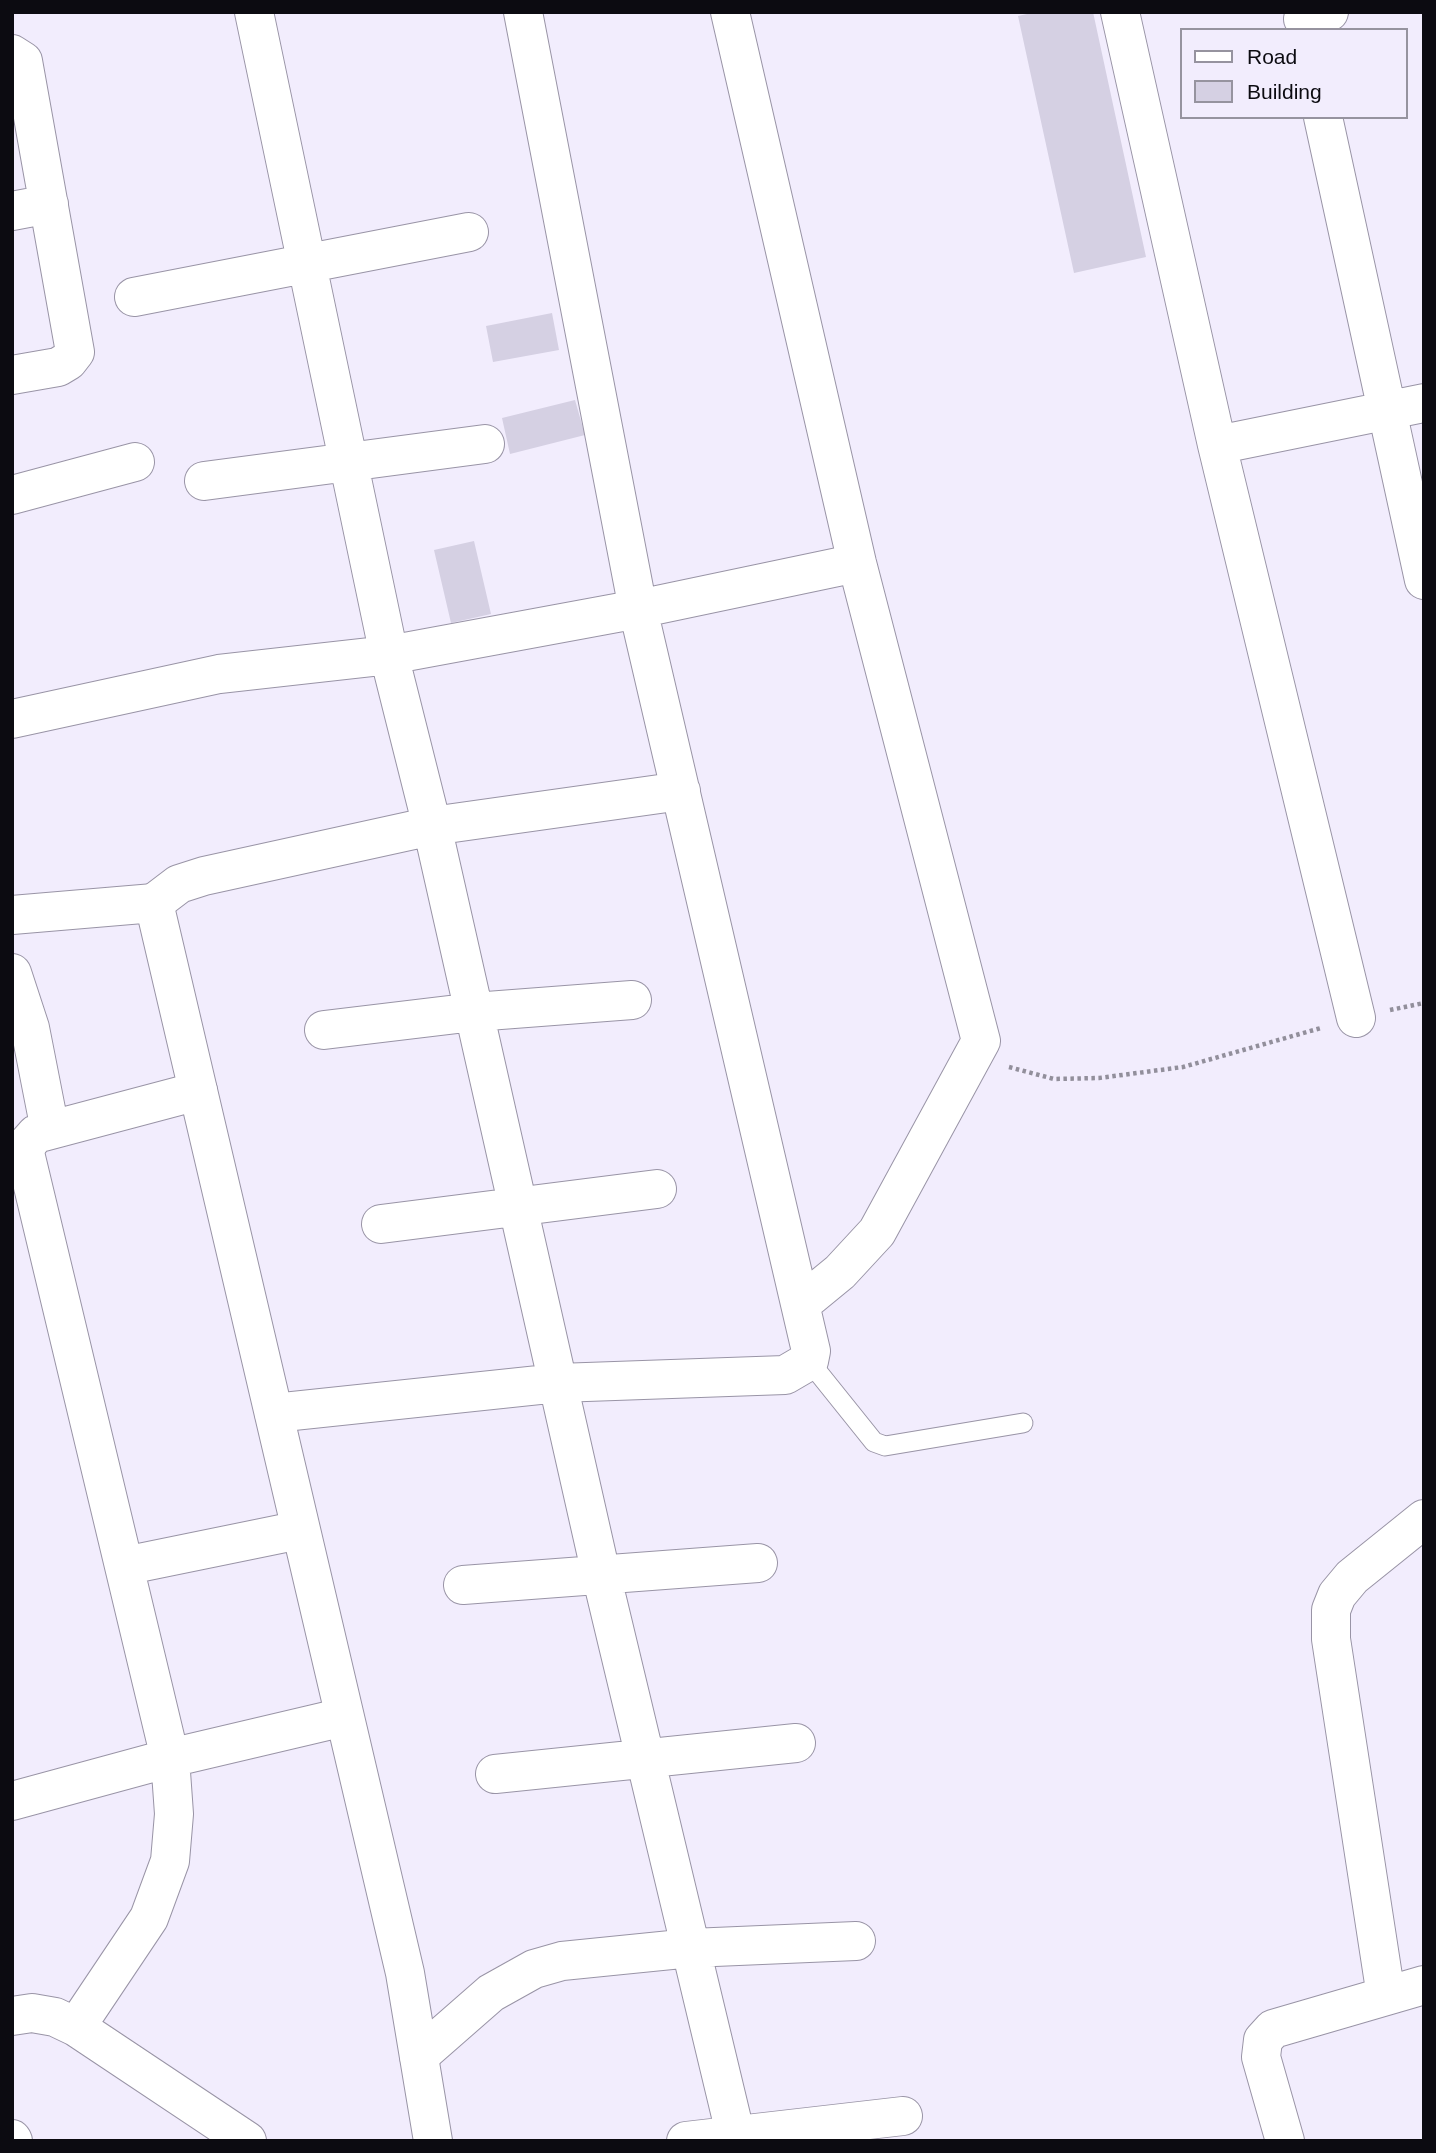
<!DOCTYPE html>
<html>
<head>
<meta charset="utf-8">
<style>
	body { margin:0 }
	#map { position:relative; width:1436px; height:2153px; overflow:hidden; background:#f2edfd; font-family:Helvetica,sans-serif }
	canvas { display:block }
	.frame { position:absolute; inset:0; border:14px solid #0c0b11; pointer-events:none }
	.legend { position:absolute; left:1180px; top:28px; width:228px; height:91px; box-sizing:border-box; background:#f2edfd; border:2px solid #96939f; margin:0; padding:9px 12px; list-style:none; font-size:21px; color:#0c0b11 }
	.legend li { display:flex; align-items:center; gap:14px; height:35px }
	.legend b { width:35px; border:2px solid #96939f }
</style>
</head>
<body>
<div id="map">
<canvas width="1436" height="2153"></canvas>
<div class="frame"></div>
<ul class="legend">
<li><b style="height:9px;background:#fff"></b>Road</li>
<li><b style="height:19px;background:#d5d0e3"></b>Building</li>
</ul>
</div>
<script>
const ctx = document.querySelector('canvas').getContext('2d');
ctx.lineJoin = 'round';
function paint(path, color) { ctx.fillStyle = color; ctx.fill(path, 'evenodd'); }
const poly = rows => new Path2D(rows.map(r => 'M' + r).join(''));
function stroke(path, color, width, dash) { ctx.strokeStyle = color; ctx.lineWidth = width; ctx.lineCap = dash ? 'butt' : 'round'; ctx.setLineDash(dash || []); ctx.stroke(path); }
paint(poly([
	[1036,12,1093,12,1146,257,1074,273,1018,16],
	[552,313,559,350,493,362,486,326],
	[575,400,585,435,510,454,502,418],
	[474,541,491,614,451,623,434,550]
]), '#d5d0e3');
const lane = poly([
	[809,1361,874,1442,885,1446,1023,1423]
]);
const street = poly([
	[254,12,389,655,432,826,601,1574,737,2141],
	[730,12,857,563,981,1041,877,1232,840,1272,801,1304],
	[1120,12,1217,445,1356,1018],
	[1303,19,1329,12],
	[12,54,23,61,75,352,68,361,58,367,12,375],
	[1323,117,1424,580],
	[12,211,49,204],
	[134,297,469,232],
	[1217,445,1424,403],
	[204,481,485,444],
	[12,495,135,462],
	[12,719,219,674,389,655,638,609,857,563],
	[154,903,179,884,204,876,432,826,681,791],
	[12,973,30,1028,50,1130],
	[324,1030,474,1012,632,1000],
	[381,1224,657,1189],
	[274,1413,558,1383,785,1375,809,1361,811,1351,638,609,523,12],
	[124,1566,300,1530],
	[463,1585,758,1563],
	[495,1774,796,1743],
	[12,1801,170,1758,344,1717],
	[1386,1996,1331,1639,1331,1610,1337,1595,1352,1577,1424,1519],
	[12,2016,32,2013,55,2017,76,2027,247,2141],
	[76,2027,149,1918,170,1861,174,1814,170,1758,25,1153,28,1143,36,1134,198,1091],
	[419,2056,491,1993,534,1969,562,1961,691,1948,856,1941],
	[12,2139,13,2141],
	[686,2141,903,2116],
	[1285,2141,1261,2057,1263,2040,1273,2029,1424,1985]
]);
const secondary = poly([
	[12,915,154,903,405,1973,433,2141]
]);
stroke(lane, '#9994a6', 21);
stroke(street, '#9994a6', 40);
stroke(secondary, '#9994a6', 40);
stroke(poly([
	[1390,1010,1424,1003],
	[1009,1067,1054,1079,1099,1078,1183,1067,1321,1028]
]), '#928f9b', 4.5, [3.5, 3.5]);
stroke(lane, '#fff', 19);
stroke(street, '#fff', 38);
stroke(secondary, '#fff', 38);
</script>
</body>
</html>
